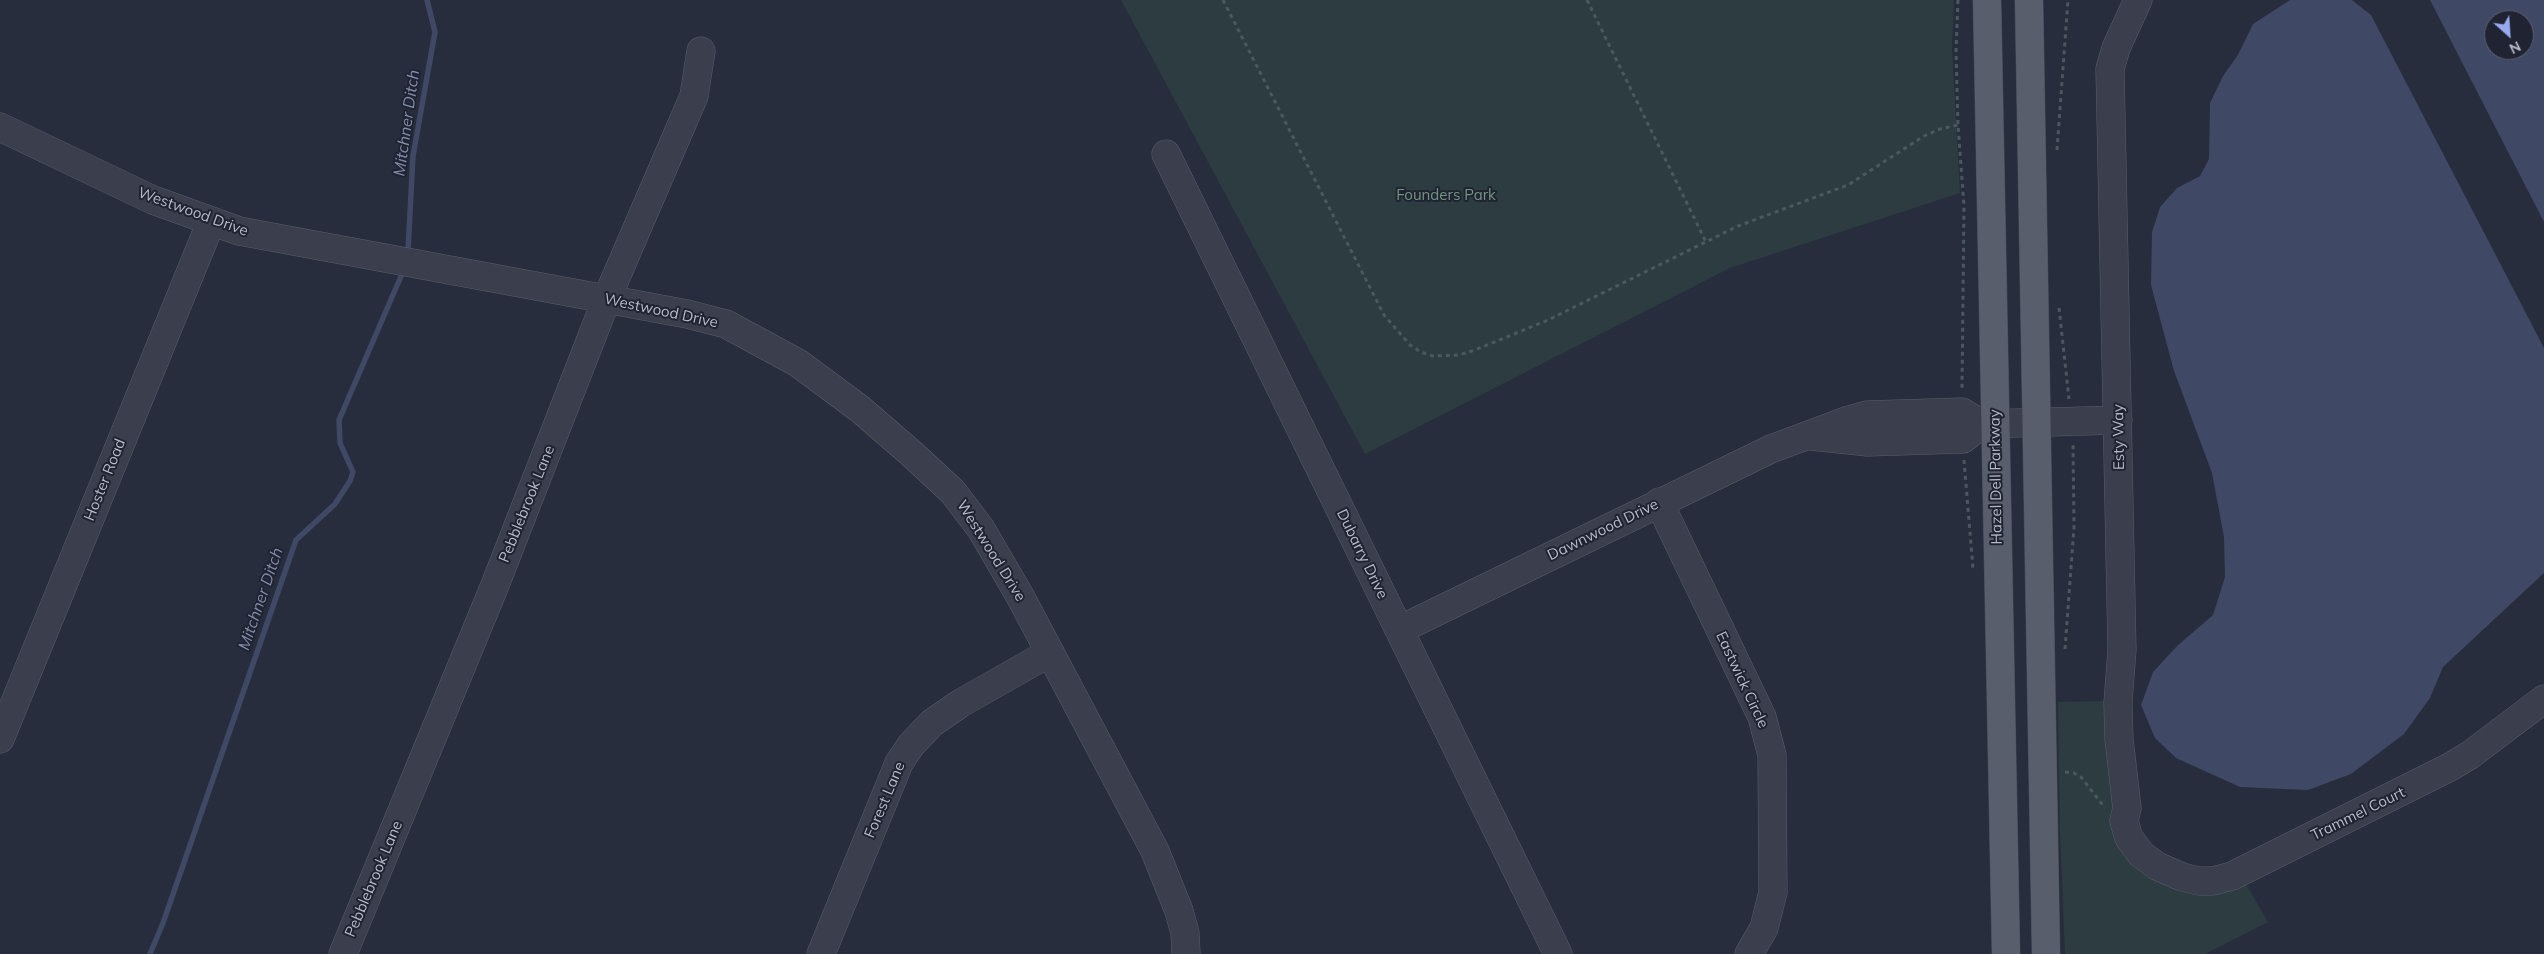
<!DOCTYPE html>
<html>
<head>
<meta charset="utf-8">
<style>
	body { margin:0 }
	#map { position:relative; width:2544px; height:954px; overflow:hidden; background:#272d3c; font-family:Mulish,sans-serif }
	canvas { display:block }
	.north { position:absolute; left:2484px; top:10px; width:50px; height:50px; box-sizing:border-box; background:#202432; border:1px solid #5c606e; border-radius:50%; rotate:154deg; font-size:14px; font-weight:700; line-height:20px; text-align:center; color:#b7bbc8 }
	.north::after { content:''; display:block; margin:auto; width:18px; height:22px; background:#96aaed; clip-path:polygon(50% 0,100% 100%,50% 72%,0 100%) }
</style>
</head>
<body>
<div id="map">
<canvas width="2544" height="954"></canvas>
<div class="north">N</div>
</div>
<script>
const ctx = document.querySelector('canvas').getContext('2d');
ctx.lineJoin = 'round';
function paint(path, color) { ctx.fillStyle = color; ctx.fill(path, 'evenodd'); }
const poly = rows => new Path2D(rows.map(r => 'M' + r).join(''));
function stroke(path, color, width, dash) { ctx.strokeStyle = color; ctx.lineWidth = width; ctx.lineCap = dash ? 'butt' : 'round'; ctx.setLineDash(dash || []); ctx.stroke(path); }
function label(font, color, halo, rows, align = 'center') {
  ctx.font = font + ' Mulish,sans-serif'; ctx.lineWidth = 4; ctx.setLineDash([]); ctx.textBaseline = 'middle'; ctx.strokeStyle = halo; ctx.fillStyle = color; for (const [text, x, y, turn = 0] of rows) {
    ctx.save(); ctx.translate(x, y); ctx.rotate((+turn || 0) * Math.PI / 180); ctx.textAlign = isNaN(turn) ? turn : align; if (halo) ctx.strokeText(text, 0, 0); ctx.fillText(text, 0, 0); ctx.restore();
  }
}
paint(poly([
	[1121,0,1954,0,1952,49,1960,193,1730,268,1365,454],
	[2104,701,2105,744,2116,819,2129,851,2144,874,2194,893,2246,884,2268,922,2205,954,2065,954,2060,834,2058,702]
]), '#2c3c41');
paint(poly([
	[2290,0,2352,0,2371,15,2544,348,2544,573,2443,667,2430,698,2404,734,2351,774,2308,790,2240,787,2176,758,2155,738,2141,705,2153,672,2177,646,2213,615,2225,577,2224,537,2212,473,2174,371,2151,285,2152,232,2160,207,2177,188,2200,176,2209,159,2210,103,2223,76,2238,55,2253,24],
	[2430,0,2544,0,2544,222],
	[2494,20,2524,20,2524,50,2494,50]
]), '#3f4864');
stroke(poly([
	[408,251,413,156,435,32,427,0],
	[150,954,163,923,296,540,335,504,350,481,353,472,340,443,339,420,402,274]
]), '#3f4864', 5.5);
const minor = poly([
	[2138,0,2116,48,2110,69,2122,650,2118,702,2119,739,2127,808,2124,821,2129,838,2141,854,2157,866,2182,877,2199,881,2213,881,2232,876,2450,767,2470,755,2544,699],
	[0,127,153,200,239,231,687,314,726,324,798,363,860,409,912,454,953,492,981,529,1020,596,1155,851,1179,911,1185,933,1186,954],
	[1166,154,1558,954],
	[1811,436,1868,442,1963,439,1982,424],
	[1659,502,1762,717,1772,755,1773,892,1764,928,1749,954],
	[1399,630,1771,449,1846,421,1867,415,1962,412,1982,424,2118,420],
	[0,739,211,222],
	[343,954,495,585,607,298,694,96,701,51],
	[821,954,899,763,911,745,932,723,961,703,1049,653]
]);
const major = poly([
	[1987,0,2006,954],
	[2029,0,2046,954]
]);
stroke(minor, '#595d6b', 29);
stroke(major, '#444856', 29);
stroke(poly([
	[1223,0,1384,315,1410,345,1421,352,1433,356,1459,355,1475,350,1548,320,1738,226,1848,185,1924,136,1940,129,1958,125],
	[1587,0,1706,242],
	[1958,0,1956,51,1958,125,1964,206,1962,389],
	[2057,150,2068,0],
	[2059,308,2069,399],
	[1964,460,1973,569],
	[2065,649,2074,527,2073,443],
	[2065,772,2074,773,2081,777,2105,808]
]), '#4b595f', 3, [4, 4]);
stroke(minor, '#3b3f4d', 28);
stroke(major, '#595e6d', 28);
label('15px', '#71967f', '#202432', [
	["Founders Park",1446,195]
]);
label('15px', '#b7bbc8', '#202432', [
	["Westwood Drive",193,212,20],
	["Westwood Drive",661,311,12],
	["Esty Way",2119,437,-91],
	["Hazel Dell Parkway",1996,477,-91],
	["Hoster Road",105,480,-68],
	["Pebblebrook Lane",527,504,-68],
	["Dawnwood Drive",1603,530,-26],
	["Westwood Drive",991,551,58],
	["Dubarry Drive",1362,554,64],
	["Eastwick Circle",1742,680,65],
	["Forest Lane",885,800,-67],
	["Trammel Court",2358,814,-26],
	["Pebblebrook Lane",374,879,-67]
]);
label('italic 16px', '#828dac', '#202432', [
	["Mitchner Ditch",407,123,-82],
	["Mitchner Ditch",261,599,-71]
]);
</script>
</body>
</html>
